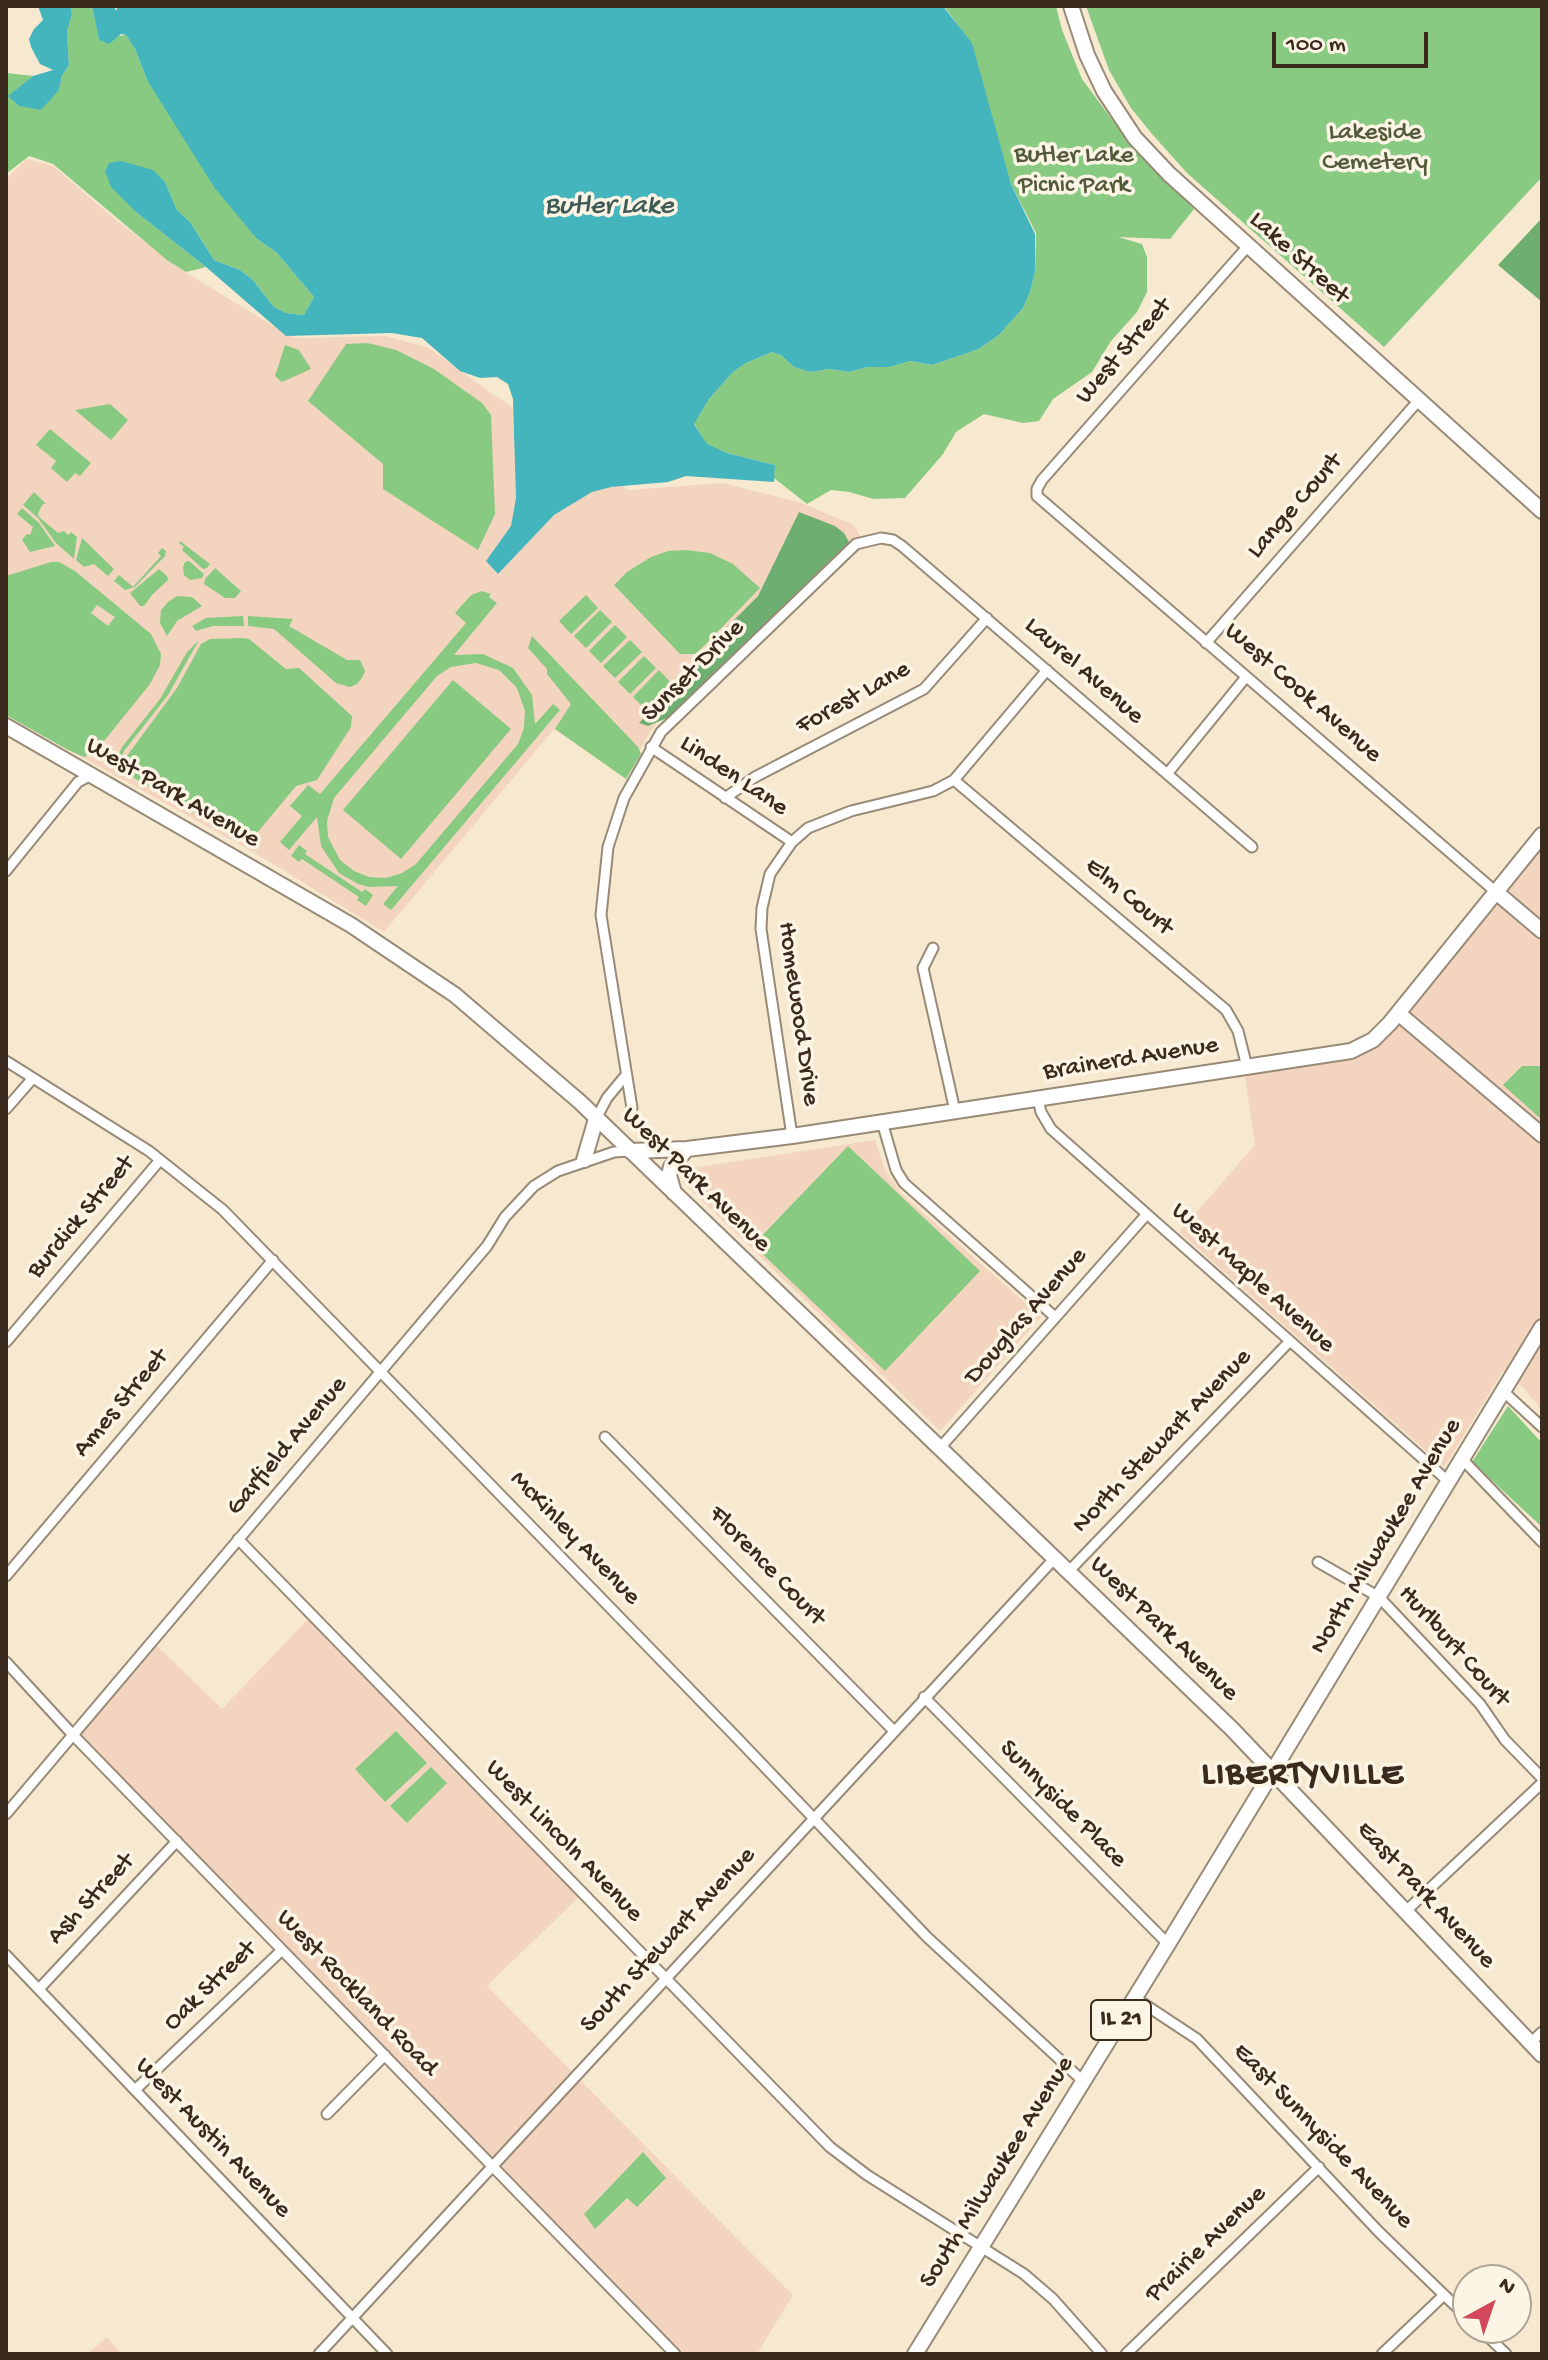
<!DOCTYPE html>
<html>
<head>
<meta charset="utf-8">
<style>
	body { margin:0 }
	#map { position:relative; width:1548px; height:2360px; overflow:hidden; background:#f6e9d0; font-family:"Gochi Hand",sans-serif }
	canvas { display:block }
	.frame { position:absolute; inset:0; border:8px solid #3b2a1e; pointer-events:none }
	.north { position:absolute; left:1452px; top:2264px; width:80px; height:80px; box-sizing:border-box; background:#fcf5e5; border:2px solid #afa495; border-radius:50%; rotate:40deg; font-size:22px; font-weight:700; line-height:32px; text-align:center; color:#3b2a1e }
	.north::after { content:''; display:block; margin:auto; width:28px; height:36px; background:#d1495b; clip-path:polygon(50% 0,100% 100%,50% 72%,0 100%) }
	.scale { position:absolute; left:1272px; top:32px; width:156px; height:36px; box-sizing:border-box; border:4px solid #3b2a1e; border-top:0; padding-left:10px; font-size:24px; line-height:28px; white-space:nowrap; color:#3b2a1e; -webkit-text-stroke:6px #fcf5e5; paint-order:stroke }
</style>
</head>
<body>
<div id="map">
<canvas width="1548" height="2360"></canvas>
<div class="frame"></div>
<div class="north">N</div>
<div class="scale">100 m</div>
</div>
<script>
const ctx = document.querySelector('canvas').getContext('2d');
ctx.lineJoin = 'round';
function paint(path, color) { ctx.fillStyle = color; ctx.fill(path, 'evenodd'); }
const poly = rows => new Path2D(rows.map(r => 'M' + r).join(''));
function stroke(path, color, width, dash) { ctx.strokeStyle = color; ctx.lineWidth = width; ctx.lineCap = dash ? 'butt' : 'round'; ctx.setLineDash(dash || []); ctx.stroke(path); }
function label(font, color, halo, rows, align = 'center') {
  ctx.font = font + ' "Gochi Hand",sans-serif'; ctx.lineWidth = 7; ctx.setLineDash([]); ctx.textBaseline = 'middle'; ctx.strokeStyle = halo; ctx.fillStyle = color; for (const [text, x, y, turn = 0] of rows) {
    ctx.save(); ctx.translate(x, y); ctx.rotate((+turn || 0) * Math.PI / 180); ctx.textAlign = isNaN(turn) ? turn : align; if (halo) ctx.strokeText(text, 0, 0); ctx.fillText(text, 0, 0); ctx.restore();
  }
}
paint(poly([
	[27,159,53,166,116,220,190,275,293,338,385,336,427,347,628,490,723,483,802,503,853,525,860,535,654,726,624,777,554,729,384,932,255,853,6,715,6,179],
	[1542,847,1542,1411,1524,1388,1503,1371,1444,1467,1179,1232,1255,1145,1244,1071,1361,1055,1377,1045],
	[875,1140,885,1170,901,1193,1041,1317,940,1431,683,1182,685,1169],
	[312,1615,582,1894,487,1986,793,2295,757,2354,675,2354,74,1736,153,1642,222,1709],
	[107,2337,121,2354,87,2354]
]), '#f3d4bf');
paint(poly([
	[71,6,92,6,99,39,126,35,135,49,147,80,257,239,276,252,314,297,304,315,286,313,274,307,252,279,240,270,214,260,190,222,177,210,165,182,136,212,206,267,186,272,167,260,53,164,29,156,6,174,6,73,33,76,9,96,59,90,62,76,69,65,67,32,72,14],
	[944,6,1056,6,1062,30,1082,79,1133,148,1194,209,1170,239,1118,237,1142,244,1147,257,1147,292,1137,312,1111,341,1092,372,1053,399,1039,421,1023,423,984,414,956,432,943,454,905,498,874,499,849,492,831,490,807,504,774,478,775,465,727,453,706,444,694,423,709,399,733,372,746,363,772,352,781,355,794,367,810,372,830,369,849,372,868,367,889,367,909,361,932,365,979,349,999,335,1023,308,1030,292,1035,272,1036,233,1011,184,987,105,972,44],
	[1086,6,1542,6,1542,177,1384,347,1187,173,1152,134,1131,108,1109,70],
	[367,343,396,350,434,369,482,403,491,415,495,514,478,550,383,489,383,464,308,401,346,344],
	[285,345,299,350,311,369,282,382,275,376],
	[110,404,128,420,111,440,75,410],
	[50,429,91,463,80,476,75,473,67,482,51,468,56,461,36,445],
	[34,492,46,504,43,504,38,513,39,517,58,533,64,531,68,535,71,532,77,537,74,559,56,543,38,518,23,505],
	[22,508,39,523,55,546,30,552,22,540,27,534,30,535,33,527,17,514],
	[82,538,114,569,108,576,94,564,84,567,76,560],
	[180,541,210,564,207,568,203,569,182,550,184,547,179,543],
	[162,548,166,551,165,556,135,587,125,590,114,581,119,575,133,587,161,556,158,553],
	[686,550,710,553,733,564,760,588,696,654,680,654,614,585,627,572,651,557,668,551],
	[189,561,204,574,202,578,190,580,184,575,183,567,185,562],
	[51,562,59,562,75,571,151,634,161,654,160,665,150,684,96,751,84,757,68,750,6,715,6,576],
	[97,605,115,617,108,626,91,613],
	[215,568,241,591,235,598,225,598,204,584,205,579],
	[159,569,167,576,168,580,152,595,144,606,140,606,130,593],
	[482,591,491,594,489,597,497,603,454,655,483,654,513,668,532,695,535,724,553,704,560,710,391,910,383,904,398,886,369,887,358,884,339,873,321,846,317,817,289,850,280,842,302,816,290,806,308,785,320,794,466,623,455,613,471,595],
	[476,663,499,670,517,688,525,711,524,728,518,744,416,864,402,873,386,878,369,877,354,871,340,860,328,837,327,821,334,798,437,676,451,667],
	[586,595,598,608,571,634,559,621],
	[177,596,192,597,202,606,177,621,167,636,160,623,161,610,168,602],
	[600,610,612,622,586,648,574,636],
	[243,616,244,626,213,626,196,631,192,626,206,618],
	[248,616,293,619,289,626,347,660,360,660,365,671,362,678,357,684,350,687,336,683,274,629,248,626],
	[615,625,627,637,601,663,589,651],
	[532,636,638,747,641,754,626,779,555,729,571,704,547,674,547,669,528,648],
	[243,638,249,639,286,669,299,668,352,716,351,727,317,780,296,786,252,839,257,843,255,847,132,777,125,768,124,760,177,688,201,644,210,639],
	[199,640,168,695,124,751,121,760,122,772,118,756,122,747,160,699,187,652],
	[630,640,642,652,615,678,603,666],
	[644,656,656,668,630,694,618,682],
	[659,670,671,683,645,709,633,697],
	[453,680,511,729,401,859,343,810],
	[299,845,307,851,305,854,362,892,365,889,373,895,366,906,357,900,359,897,302,859,299,862,291,856],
	[1522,1066,1542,1066,1542,1120,1503,1085],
	[848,1146,980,1271,885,1371,753,1245],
	[1508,1406,1542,1443,1542,1527,1472,1462],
	[396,1731,427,1763,385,1802,355,1769],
	[431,1767,447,1783,407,1823,390,1806],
	[643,2152,666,2178,637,2207,627,2198,595,2229,584,2214]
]), '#89ca82');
paint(poly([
	[1542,218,1542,302,1498,265],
	[799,512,835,526,844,533,849,542,667,718,648,726,639,723,686,676,692,662,758,596]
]), '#6eae70');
paint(poly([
	[38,6,71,6,72,14,67,32,69,65,62,76,59,90,41,110,19,106,8,96,33,76,53,70,40,64,31,47,29,39,34,29,43,20],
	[92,6,114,6,116,11,118,6,943,6,972,43,1011,184,1035,234,1035,272,1030,292,1023,308,999,335,979,349,932,365,910,361,889,367,868,367,849,372,830,369,810,372,794,367,781,355,772,352,746,363,733,372,709,399,694,424,707,444,727,453,775,465,774,482,686,476,668,482,611,487,592,492,554,515,498,574,486,561,511,526,516,498,513,399,508,384,497,377,480,378,460,371,422,338,392,333,286,336,206,267,136,212,111,187,105,171,109,163,121,161,153,170,165,182,177,210,190,222,214,260,240,270,252,279,274,307,286,313,304,315,314,297,276,252,257,239,214,187,147,80,135,49,126,35,121,34,109,44,99,40]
]), '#45b5bd');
const street = poly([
	[1248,246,1042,480,1037,489,1037,496,1496,892],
	[1206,643,1419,400],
	[651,747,792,842],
	[1167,774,1246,677],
	[954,780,1226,1010,1238,1031,1247,1067],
	[725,798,755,777,924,689,987,618],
	[6,871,78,782,91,775],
	[933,948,923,968,955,1111],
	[6,1061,149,1151,223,1210,737,1738,927,1937,1083,2081],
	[1038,1099,1041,1112,1051,1129,1449,1482],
	[632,1108,601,915,608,847,624,798,661,732,856,544,881,538,893,540,902,546,1252,847],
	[6,1109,33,1078],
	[596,1119,607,1098,626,1075],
	[882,1122,896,1170,904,1183,1055,1317],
	[792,1136,761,929,762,908,770,874,792,842,808,828,851,811,933,791,954,780,1047,670],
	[6,1342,160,1160],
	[1503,1391,1542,1427],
	[605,1437,893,1730],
	[939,1449,1147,1214],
	[1462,1459,1542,1542],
	[238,1539,830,2147,867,2175,1024,2274,1053,2299,1102,2354],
	[1318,1562,1379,1597,1480,1704,1505,1740,1542,1778],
	[1068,1572,1289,1342],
	[6,1576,273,1260],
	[6,1662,74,1736,675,2354],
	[924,1697,1168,1944],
	[6,1814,487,1246,505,1217,534,1186,558,1171,614,1152,630,1151],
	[1406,1911,1542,1783],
	[6,1955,387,2354],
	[39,1989,177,1841],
	[1135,1998,1197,2039,1379,2232,1468,2318],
	[1530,2043,1542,2032],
	[135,2090,282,1950],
	[327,2114,385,2055],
	[1479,2328,1506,2354],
	[319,2354,1054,1559],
	[1126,2354,1319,2167],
	[1382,2354,1444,2295]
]);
const secondary = poly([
	[1071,6,1087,55,1104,91,1135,138,1169,174,1542,511],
	[6,726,351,925,455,995,580,1102,1232,1729,1542,2055],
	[1496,892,1542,931],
	[1398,1013,1542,1135],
	[630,1151,687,1149,792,1136,1351,1051,1373,1040,1390,1023,1542,835],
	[584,1160,596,1119],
	[674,1193,669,1175,671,1167,687,1149]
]);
const primary = poly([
	[915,2354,1168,1944,1542,1327]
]);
stroke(street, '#988a77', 13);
stroke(secondary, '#988a77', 18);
stroke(primary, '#988a77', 18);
stroke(street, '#fff', 9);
stroke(secondary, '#fff', 14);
stroke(primary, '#fff', 14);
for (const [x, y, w] of [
	[1121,2020,60]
]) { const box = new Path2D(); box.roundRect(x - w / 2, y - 20, w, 40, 6); ctx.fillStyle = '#fcf5e5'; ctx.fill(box); stroke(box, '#3b2a1e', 2); }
label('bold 24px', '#3b2a1e', null, [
	["IL 21",1121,2020]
]);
label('26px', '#525a3c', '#fcf5e5', [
	["Lakeside",1375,134],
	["Cemetery",1375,164],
	["Butler Lake",1074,157],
	["Picnic Park",1074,187]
]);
label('26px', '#3b2a1e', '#fcf5e5', [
	["Lake Street",1298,259,42],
	["West Street",1125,352,-49],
	["Lange Court",1296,507,-49],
	["Sunset Drive",694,672,-45],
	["Laurel Avenue",1083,672,41],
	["West Cook Avenue",1302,694,41],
	["Forest Lane",854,699,-29],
	["Linden Lane",733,777,34],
	["West Park Avenue",172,794,30],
	["Elm Court",1128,898,40],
	["Homewood Drive",797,1014,82],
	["Brainerd Avenue",1131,1060,-9],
	["West Park Avenue",695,1181,44],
	["Burdick Street",82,1218,-50],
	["West Maple Avenue",1252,1279,42],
	["Douglas Avenue",1027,1317,-49],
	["Ames Street",122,1404,-50],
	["North Stewart Avenue",1163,1442,-46],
	["Garfield Avenue",288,1447,-50],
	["North Milwaukee Avenue",1387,1537,-59],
	["McKinley Avenue",574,1539,46],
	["Florence Court",766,1567,46],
	["West Park Avenue",1163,1630,44],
	["Hurlburt Court",1453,1647,48],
	["Sunnyside Place",1062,1805,45],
	["West Lincoln Avenue",563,1842,46],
	["East Park Avenue",1425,1896,47],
	["Ash Street",92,1900,-47],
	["South Stewart Avenue",669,1941,-47],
	["Oak Street",211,1987,-44],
	["West Rockland Road",356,1994,46],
	["East Sunnyside Avenue",1322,2137,46],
	["West Austin Avenue",212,2139,46],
	["South Milwaukee Avenue",998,2173,-58],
	["Prairie Avenue",1207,2245,-44]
]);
label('italic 28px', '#3e5b56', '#fcf5e5', [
	["Butler Lake",609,208]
]);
ctx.letterSpacing = '2px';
label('bold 34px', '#3b2a1e', '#fcf5e5', [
	["LIBERTYVILLE",1303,1777]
]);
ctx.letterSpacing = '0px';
</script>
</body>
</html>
